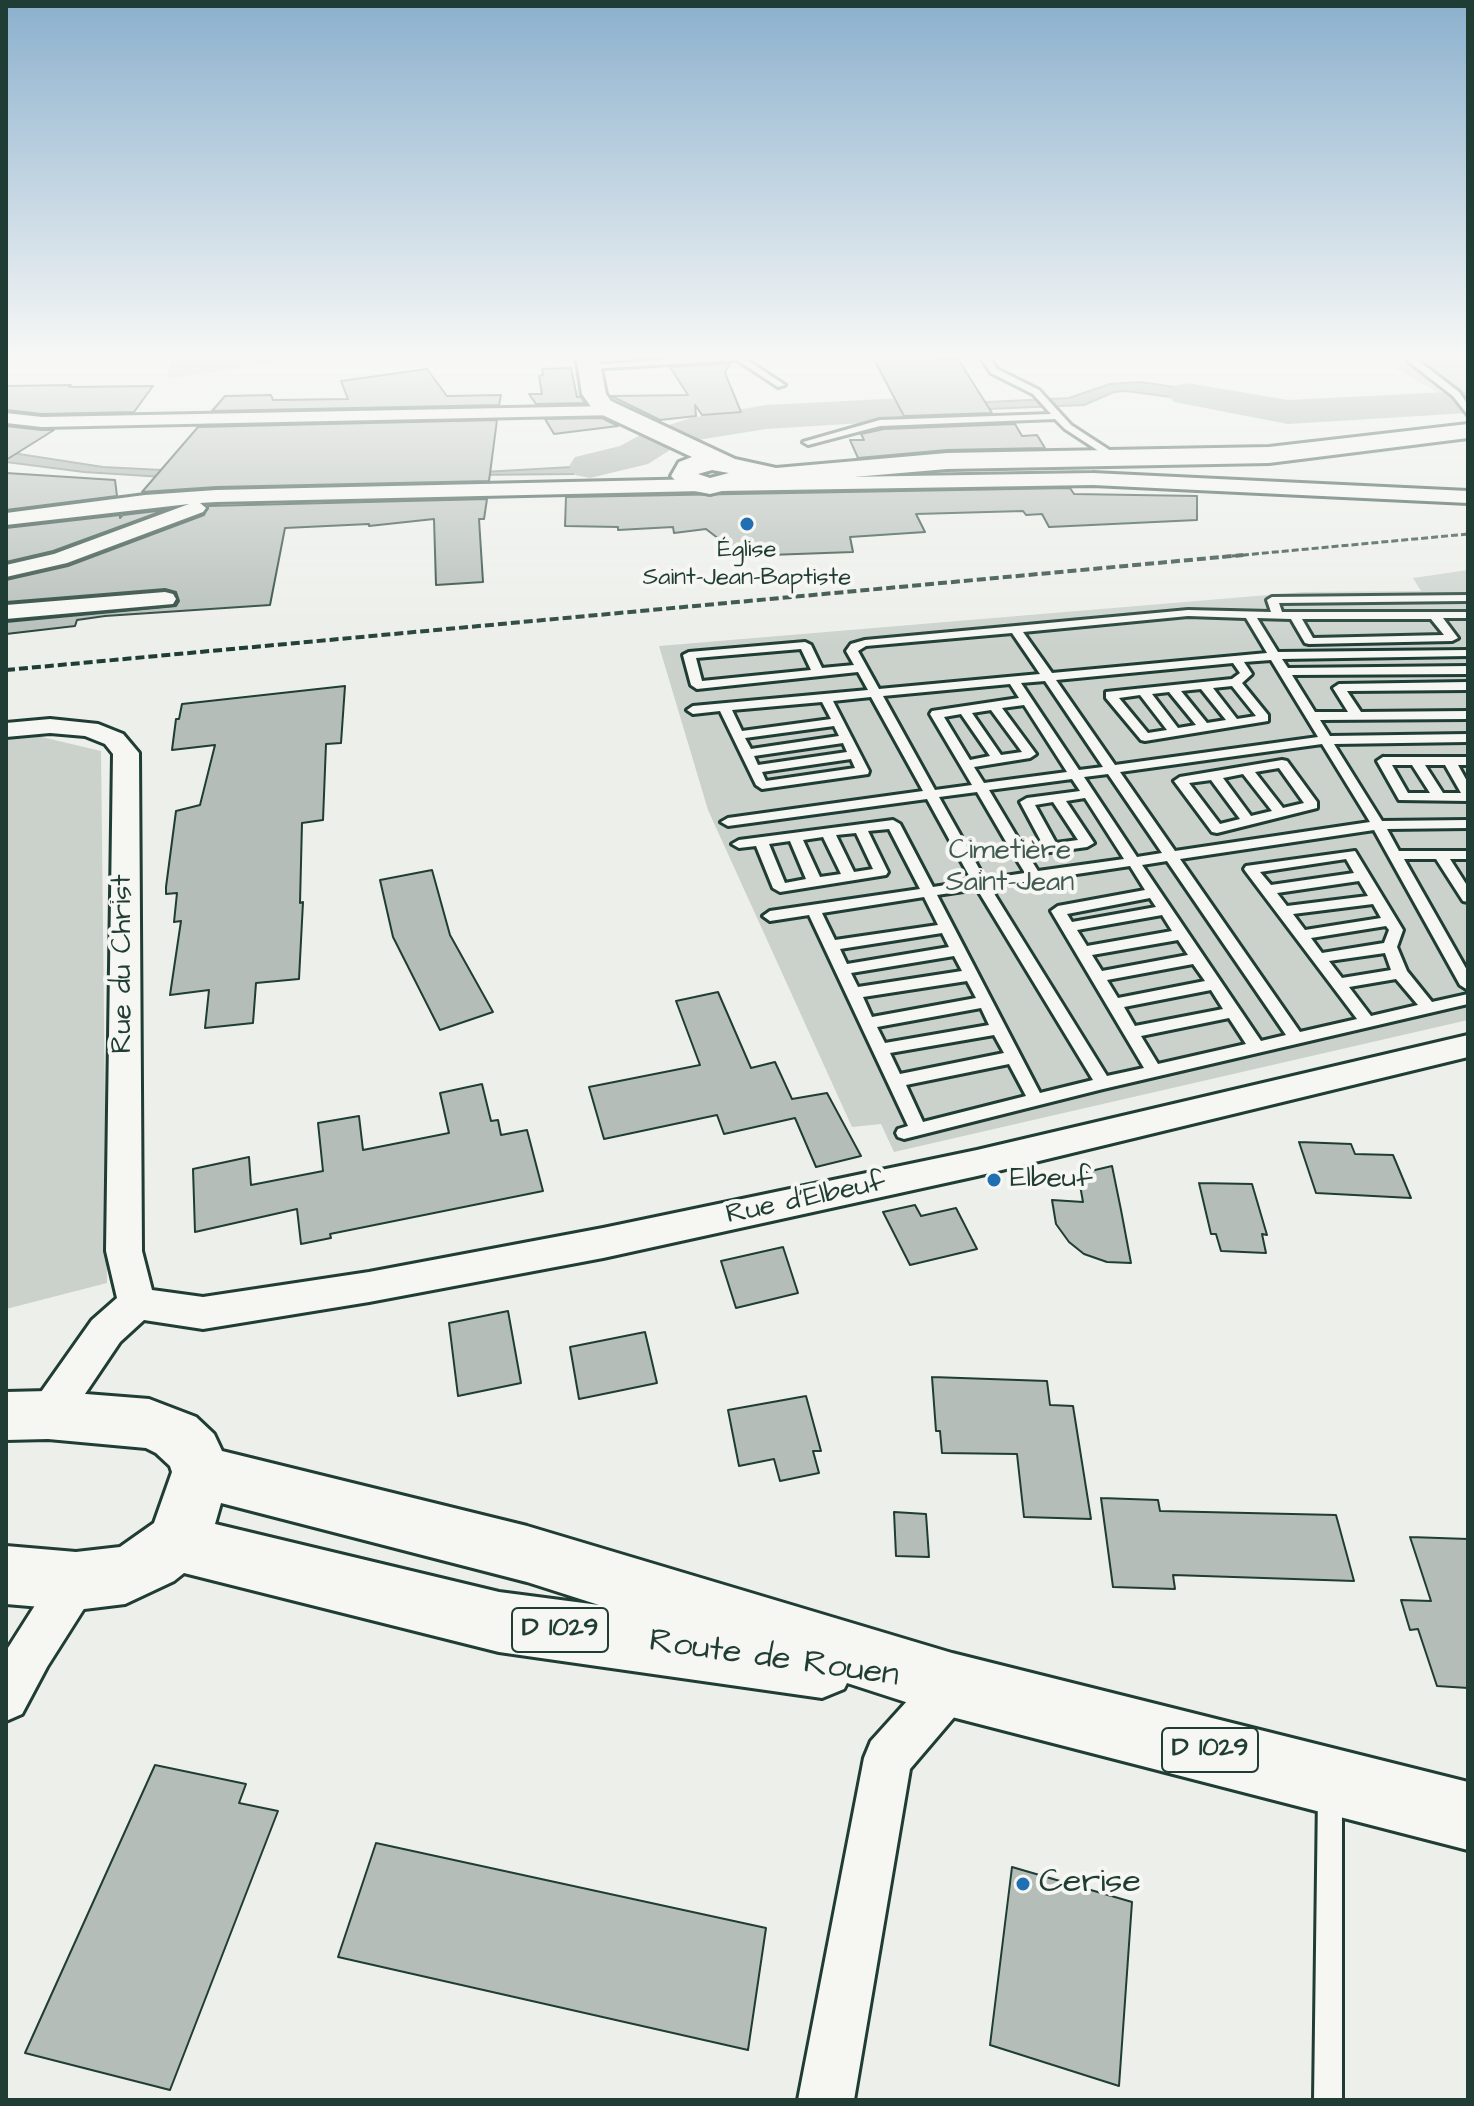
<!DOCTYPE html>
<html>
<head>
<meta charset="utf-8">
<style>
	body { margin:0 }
	#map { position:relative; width:1474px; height:2106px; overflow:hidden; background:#edefea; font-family:"Architects Daughter",sans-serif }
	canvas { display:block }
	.frame { position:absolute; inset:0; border:8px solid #1f3d34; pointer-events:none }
</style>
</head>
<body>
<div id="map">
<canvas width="1474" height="2106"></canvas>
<div class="frame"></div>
</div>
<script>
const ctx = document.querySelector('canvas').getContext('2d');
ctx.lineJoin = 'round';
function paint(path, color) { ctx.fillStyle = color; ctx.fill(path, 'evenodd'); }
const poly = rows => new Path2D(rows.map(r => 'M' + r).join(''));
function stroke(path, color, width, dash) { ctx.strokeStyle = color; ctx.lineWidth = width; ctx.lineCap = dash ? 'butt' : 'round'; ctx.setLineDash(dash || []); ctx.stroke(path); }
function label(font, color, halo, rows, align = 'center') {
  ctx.font = font + ' "Architects Daughter",sans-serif'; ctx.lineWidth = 8; ctx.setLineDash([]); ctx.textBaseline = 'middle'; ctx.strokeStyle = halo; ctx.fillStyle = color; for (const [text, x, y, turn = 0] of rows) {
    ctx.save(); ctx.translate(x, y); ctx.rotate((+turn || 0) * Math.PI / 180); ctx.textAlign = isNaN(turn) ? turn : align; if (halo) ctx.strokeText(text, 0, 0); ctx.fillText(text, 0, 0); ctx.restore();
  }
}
paint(poly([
	[6,354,333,354,167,379,172,357,6,357],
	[1371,354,1468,354,1468,393,1442,395],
	[1468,570,1468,1020,894,1152,881,1124,852,1127,708,810,659,646,1304,592,1421,591,1413,578],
	[29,734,101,751,107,1283,6,1309,6,738]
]), '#cbd2cc');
const water = poly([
	[1141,382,1281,403,1468,393,1468,403,1306,415,1126,391,1114,392,1084,405,867,414,864,408,1069,398,1110,384,1141,382],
	[659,436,671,442,631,461,573,474,179,478,84,472,6,462,6,452,103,467,162,470,483,472,572,467,633,452,659,436]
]);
paint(water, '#9faaa4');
stroke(water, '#6c7e77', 2);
paint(poly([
	[1187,383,1288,400,1468,391,1468,413,1288,424,1174,402,1168,394,1174,386,1187,383],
	[962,395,976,398,981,406,976,414,962,417,766,429,698,440,670,450,648,464,590,478,575,475,569,466,575,457,620,446,642,434,690,418,766,405,962,395]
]), '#9faaa4');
const building = poly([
	[871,354,930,354,935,359,958,359,992,413,904,416,871,354],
	[730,363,725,373,741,412,702,415,695,405,696,416,660,420,611,396,688,395,670,367,730,363],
	[571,368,577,397,581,397,585,403,536,404,529,394,542,394,539,376,543,375,542,369,571,368],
	[427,369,447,396,501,395,499,405,212,411,225,396,271,395,273,400,348,399,341,381,427,369],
	[71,385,69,387,153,386,134,412,42,414,6,410,6,386,71,385],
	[602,418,618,426,554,434,545,419,602,418],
	[497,420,489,481,216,487,142,492,198,427,497,420],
	[1015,424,1022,436,1037,435,1045,448,947,450,858,458,850,440,864,440,861,434,884,429,1015,424],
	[6,426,42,430,54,430,6,460,6,426],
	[6,473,115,480,117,496,6,510,6,473],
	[1070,488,1074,494,1197,496,1197,520,1049,527,1042,514,1026,515,1023,511,916,514,925,532,850,537,853,552,741,556,706,529,674,533,673,527,618,530,618,527,565,526,566,497,1070,488],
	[487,499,484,519,479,519,483,582,436,585,434,519,369,526,369,524,285,528,270,605,105,616,77,620,75,626,6,634,6,622,176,606,179,601,176,592,165,589,6,602,6,580,68,566,204,515,208,506,487,499],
	[165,510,53,551,6,562,6,528,120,515,120,518,123,515,165,510],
	[345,686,341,743,326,744,323,820,302,823,300,903,303,902,299,979,256,983,253,1023,205,1028,209,990,170,995,181,921,174,922,177,893,166,894,166,887,176,811,200,805,215,745,172,750,176,719,179,719,182,704,345,686],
	[432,870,450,935,493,1012,440,1030,393,937,380,880,432,870],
	[718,992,751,1068,775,1062,792,1099,827,1093,861,1156,816,1167,795,1118,724,1134,717,1115,604,1139,589,1087,700,1065,676,1001,718,992],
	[482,1084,491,1121,498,1120,501,1135,527,1130,543,1191,330,1234,331,1238,301,1244,297,1209,195,1232,193,1169,249,1157,251,1185,323,1171,318,1123,359,1116,363,1150,449,1133,440,1093,482,1084],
	[1299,1142,1351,1144,1355,1154,1393,1155,1411,1198,1316,1193,1299,1142],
	[1112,1166,1121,1210,1131,1263,1107,1262,1084,1254,1069,1242,1056,1224,1052,1200,1083,1202,1078,1174,1112,1166],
	[1199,1183,1252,1184,1267,1235,1262,1234,1266,1253,1221,1251,1216,1234,1211,1234,1199,1183],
	[915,1205,921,1216,956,1208,977,1249,910,1265,883,1212,915,1205],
	[783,1247,798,1293,736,1308,721,1261,783,1247],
	[508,1311,521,1383,458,1396,449,1323,508,1311],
	[645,1332,657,1383,579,1399,570,1347,645,1332],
	[932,1377,1047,1381,1050,1405,1073,1406,1091,1519,1024,1517,1017,1454,942,1453,940,1431,936,1431,932,1377],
	[806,1396,821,1451,813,1451,819,1473,780,1481,774,1459,739,1466,728,1410,806,1396],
	[1101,1498,1158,1500,1160,1511,1336,1515,1354,1581,1173,1575,1175,1589,1113,1587,1101,1498],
	[894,1512,926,1514,929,1557,896,1556,894,1512],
	[1410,1537,1468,1539,1468,1688,1437,1686,1418,1629,1410,1630,1401,1600,1431,1601,1410,1537],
	[155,1765,246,1784,239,1803,278,1811,170,2090,25,2053,155,1765],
	[376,1843,766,1928,748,2050,338,1957,376,1843],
	[1012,1867,1132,1902,1119,2086,990,2045,1012,1867]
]);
paint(building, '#b4bdb8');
stroke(building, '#1f3d34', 2);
const lane = poly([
	[978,354,986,354,997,369,1039,390,1071,425,1117,455,1117,459,1111,459,1065,429,1055,419,880,426,808,445,803,442,880,420,1051,414,1033,394,991,373,978,354],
	[1406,354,1414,354,1416,359,1459,392,1468,405,1468,415,1453,396,1409,362,1406,354],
	[739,355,785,385,778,387,737,360,590,369,586,367,590,365,739,355],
	[1468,595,1466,601,1279,603,1282,612,1468,612,1468,618,1443,618,1458,638,1452,641,1309,644,1305,643,1291,619,1257,618,1278,652,1468,650,1468,656,1282,659,1288,668,1468,666,1468,674,1292,675,1315,712,1348,712,1333,688,1339,684,1468,682,1468,690,1347,691,1361,712,1468,711,1468,719,1320,720,1330,736,1468,734,1468,742,1334,744,1382,821,1468,820,1468,828,1387,829,1399,851,1468,851,1468,859,1450,859,1468,887,1468,902,1463,901,1436,859,1404,859,1468,972,1468,990,1460,985,1374,830,1180,859,1300,1032,1357,1019,1246,872,1244,869,1246,866,1355,851,1403,930,1397,947,1407,971,1432,1002,1468,994,1468,1004,1103,1089,904,1139,898,1137,896,1133,898,1129,908,1126,809,915,770,921,763,916,770,911,920,889,889,829,868,831,888,872,886,875,780,892,773,888,756,846,739,848,732,844,739,840,893,820,900,824,933,887,972,881,927,799,728,826,721,822,728,818,923,791,871,697,833,701,869,771,868,774,762,789,756,785,720,711,693,714,687,710,693,706,868,690,858,672,697,689,691,685,683,655,689,652,805,642,811,645,822,668,854,665,846,651,851,644,865,640,1188,610,1271,612,1267,600,1272,597,1468,595],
	[1188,616,1246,618,1267,653,1052,673,1023,632,1188,616],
	[1302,619,1431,619,1444,635,1313,638,1302,619],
	[1012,633,1040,674,879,689,858,651,866,646,1012,633],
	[801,649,811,670,702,681,696,658,801,649],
	[1271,660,1318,737,1115,765,1056,680,1233,663,1240,673,1232,679,1106,692,1106,698,1141,740,1145,741,1268,721,1268,715,1242,683,1252,674,1244,662,1271,660],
	[1045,681,1103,767,1079,770,1021,683,1045,681],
	[1010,684,1019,698,932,711,930,714,972,785,935,790,883,696,1010,684],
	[1232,686,1256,716,1237,719,1213,688,1232,686],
	[1201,689,1226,720,1207,723,1181,691,1201,689],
	[1169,692,1196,725,1178,728,1152,694,1169,692],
	[1140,695,1167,730,1148,733,1119,698,1140,695],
	[822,702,831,719,742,731,732,710,822,702],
	[1024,705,1067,772,984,783,974,767,1030,758,1036,754,1002,708,1024,705],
	[991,710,1022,752,1001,755,972,713,991,710],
	[961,714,990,756,970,760,944,717,961,714],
	[834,726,839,736,751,749,745,738,834,726],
	[843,743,847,752,758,765,754,756,843,743],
	[1322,744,1370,822,1175,851,1120,772,1322,744],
	[851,759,855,768,766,781,762,772,851,759],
	[1108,774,1162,853,1137,857,1084,777,1108,774],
	[1072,779,1080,791,1027,798,1020,802,1043,845,1023,847,989,790,1072,779],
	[977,792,1012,852,1025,873,985,879,939,797,977,792],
	[1085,798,1124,859,1038,871,1028,855,1087,847,1094,843,1066,801,1085,798],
	[1053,802,1078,840,1056,843,1035,805,1053,802],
	[856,833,873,869,854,872,836,835,856,833],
	[823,837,841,874,820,877,803,840,823,837],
	[790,841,806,879,785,883,769,844,790,841],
	[1346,859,1354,873,1271,885,1260,872,1346,859],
	[1167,861,1286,1035,1261,1041,1142,865,1167,861],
	[1130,866,1145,890,1058,906,1051,911,1144,1068,1107,1076,990,887,1130,866],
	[1359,881,1368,896,1287,906,1277,893,1359,881],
	[977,889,1093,1080,1040,1093,937,895,977,889],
	[924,897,938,925,835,940,822,913,924,897],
	[1150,898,1156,907,1072,922,1067,914,1150,898],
	[1373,904,1381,918,1305,930,1293,914,1373,904],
	[1162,915,1172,931,1087,946,1077,930,1162,915],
	[1386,926,1389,930,1384,943,1322,953,1311,938,1386,926],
	[942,933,949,947,847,964,840,949,942,933],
	[1178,940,1188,955,1102,971,1092,955,1178,940],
	[1385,953,1391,970,1342,978,1329,961,1385,953],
	[954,956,962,971,858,987,851,973,954,956],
	[1193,964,1205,981,1118,998,1107,980,1193,964],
	[1396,979,1418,1005,1371,1016,1349,987,1396,979],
	[967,981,976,998,872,1017,863,997,967,981],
	[1211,990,1223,1009,1135,1026,1124,1007,1211,990],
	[981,1008,989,1025,885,1043,877,1027,981,1008],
	[1229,1018,1246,1044,1158,1064,1141,1036,1229,1018],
	[994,1035,1004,1053,900,1074,890,1053,994,1035],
	[1009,1064,1026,1096,923,1122,906,1085,1009,1064],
	[1383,757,1468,757,1468,765,1458,765,1468,783,1468,801,1399,800,1377,761,1383,757],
	[1392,765,1412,765,1430,793,1408,793,1392,765],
	[1425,765,1445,765,1461,793,1443,793,1425,765],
	[1282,760,1287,761,1317,802,1317,808,1217,833,1212,832,1174,781,1180,777,1282,760],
	[1279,768,1304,803,1283,808,1255,772,1279,768],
	[1243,774,1272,811,1251,816,1223,778,1243,774],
	[1211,780,1240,819,1220,824,1189,783,1211,780],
	[1330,1783,1339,1786,1342,1795,1342,2100,1314,2100,1318,1795,1321,1786,1330,1783]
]);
const street = poly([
	[610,406,619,411,616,415,42,427,6,423,6,413,42,417,610,406],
	[1093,473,1468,491,1468,503,1093,485,719,491,710,487,702,491,216,502,200,503,206,508,203,512,67,563,6,577,6,565,54,554,189,504,6,525,6,513,145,495,216,490,702,479,710,483,719,479,1093,473],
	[165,592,173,594,176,599,173,604,6,619,6,605,165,592],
	[50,719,98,724,123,734,139,753,142,1251,152,1290,203,1297,369,1272,603,1228,977,1150,1468,1035,1468,1057,977,1176,603,1258,369,1302,203,1329,144,1320,120,1342,62,1428,48,1433,34,1428,28,1415,34,1402,92,1320,117,1298,106,1251,113,754,105,744,85,736,50,733,6,737,6,723,50,719],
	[76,1560,92,1566,98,1581,92,1596,47,1667,22,1714,6,1721,6,1651,60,1566,76,1560],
	[952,1662,968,1669,975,1685,968,1701,910,1769,854,2100,798,2100,864,1758,871,1741,936,1669,952,1662]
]);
const secondary = poly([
	[576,354,598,354,606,394,611,401,735,459,776,468,947,453,1269,447,1468,424,1468,438,1269,463,947,469,738,487,710,494,684,489,671,476,679,462,692,457,594,411,582,394,576,354],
	[712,470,729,473,710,478,698,474,712,470]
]);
const primary = poly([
	[48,1391,149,1399,196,1417,214,1434,222,1451,527,1526,952,1653,1468,1782,1468,1850,952,1717,847,1683,844,1689,822,1698,499,1652,184,1573,174,1581,125,1604,76,1610,6,1604,6,1546,76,1552,120,1547,154,1523,172,1472,170,1466,156,1453,146,1448,48,1439,6,1440,6,1392,48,1391],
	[221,1503,527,1582,599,1605,499,1592,215,1524,221,1503]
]);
stroke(lane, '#1f3d34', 6);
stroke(street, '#1f3d34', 6);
stroke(secondary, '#1f3d34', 6);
stroke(primary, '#1f3d34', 6);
paint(lane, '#f6f6f2');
paint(street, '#f6f6f2');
paint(secondary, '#f6f6f2');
paint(primary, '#f6f6f2');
stroke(poly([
	[1222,557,1468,534]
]), '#1f3d34', 3, [7, 3]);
stroke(poly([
	[6,670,1243,555]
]), '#1f3d34', 4, [9, 4]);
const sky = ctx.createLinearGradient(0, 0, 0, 649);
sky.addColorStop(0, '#8bb0cd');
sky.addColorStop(0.55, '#f7f8f6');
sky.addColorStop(1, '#f7f8f600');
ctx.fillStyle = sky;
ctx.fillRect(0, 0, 1474, 649);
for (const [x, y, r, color] of [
	[747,524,8,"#1f6fb2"],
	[994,1180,8,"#1f6fb2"],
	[1023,1884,8,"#1f6fb2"]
]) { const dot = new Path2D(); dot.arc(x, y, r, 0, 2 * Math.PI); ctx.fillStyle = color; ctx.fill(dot); stroke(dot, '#f6f6f2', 3); }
label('24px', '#1f3d34', '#f6f6f2', [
	["Église",747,551],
	["Saint-Jean-Baptiste",747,579]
]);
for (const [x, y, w] of [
	[560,1630,96],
	[1210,1750,96]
]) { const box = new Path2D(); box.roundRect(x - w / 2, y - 22, w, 44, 6); ctx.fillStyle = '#f6f6f2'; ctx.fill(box); stroke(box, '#1f3d34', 2); }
label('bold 26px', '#1f3d34', null, [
	["D 1029",560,1630],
	["D 1029",1210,1750]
]);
label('28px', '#415b52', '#f6f6f2', [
	["Cimetière",1010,852],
	["Saint-Jean",1010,884]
]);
label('28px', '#1f3d34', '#f6f6f2', [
	["Rue du Christ",124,964,-90],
	["Rue d'Elbeuf",806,1200,-12]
]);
label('28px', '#1f3d34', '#f6f6f2', [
	["Elbeuf",1010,1180]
], 'left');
label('34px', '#1f3d34', '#f6f6f2', [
	["Route de Rouen",774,1660,8]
]);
label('34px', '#1f3d34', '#f6f6f2', [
	["Cerise",1039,1884]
], 'left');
</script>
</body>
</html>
